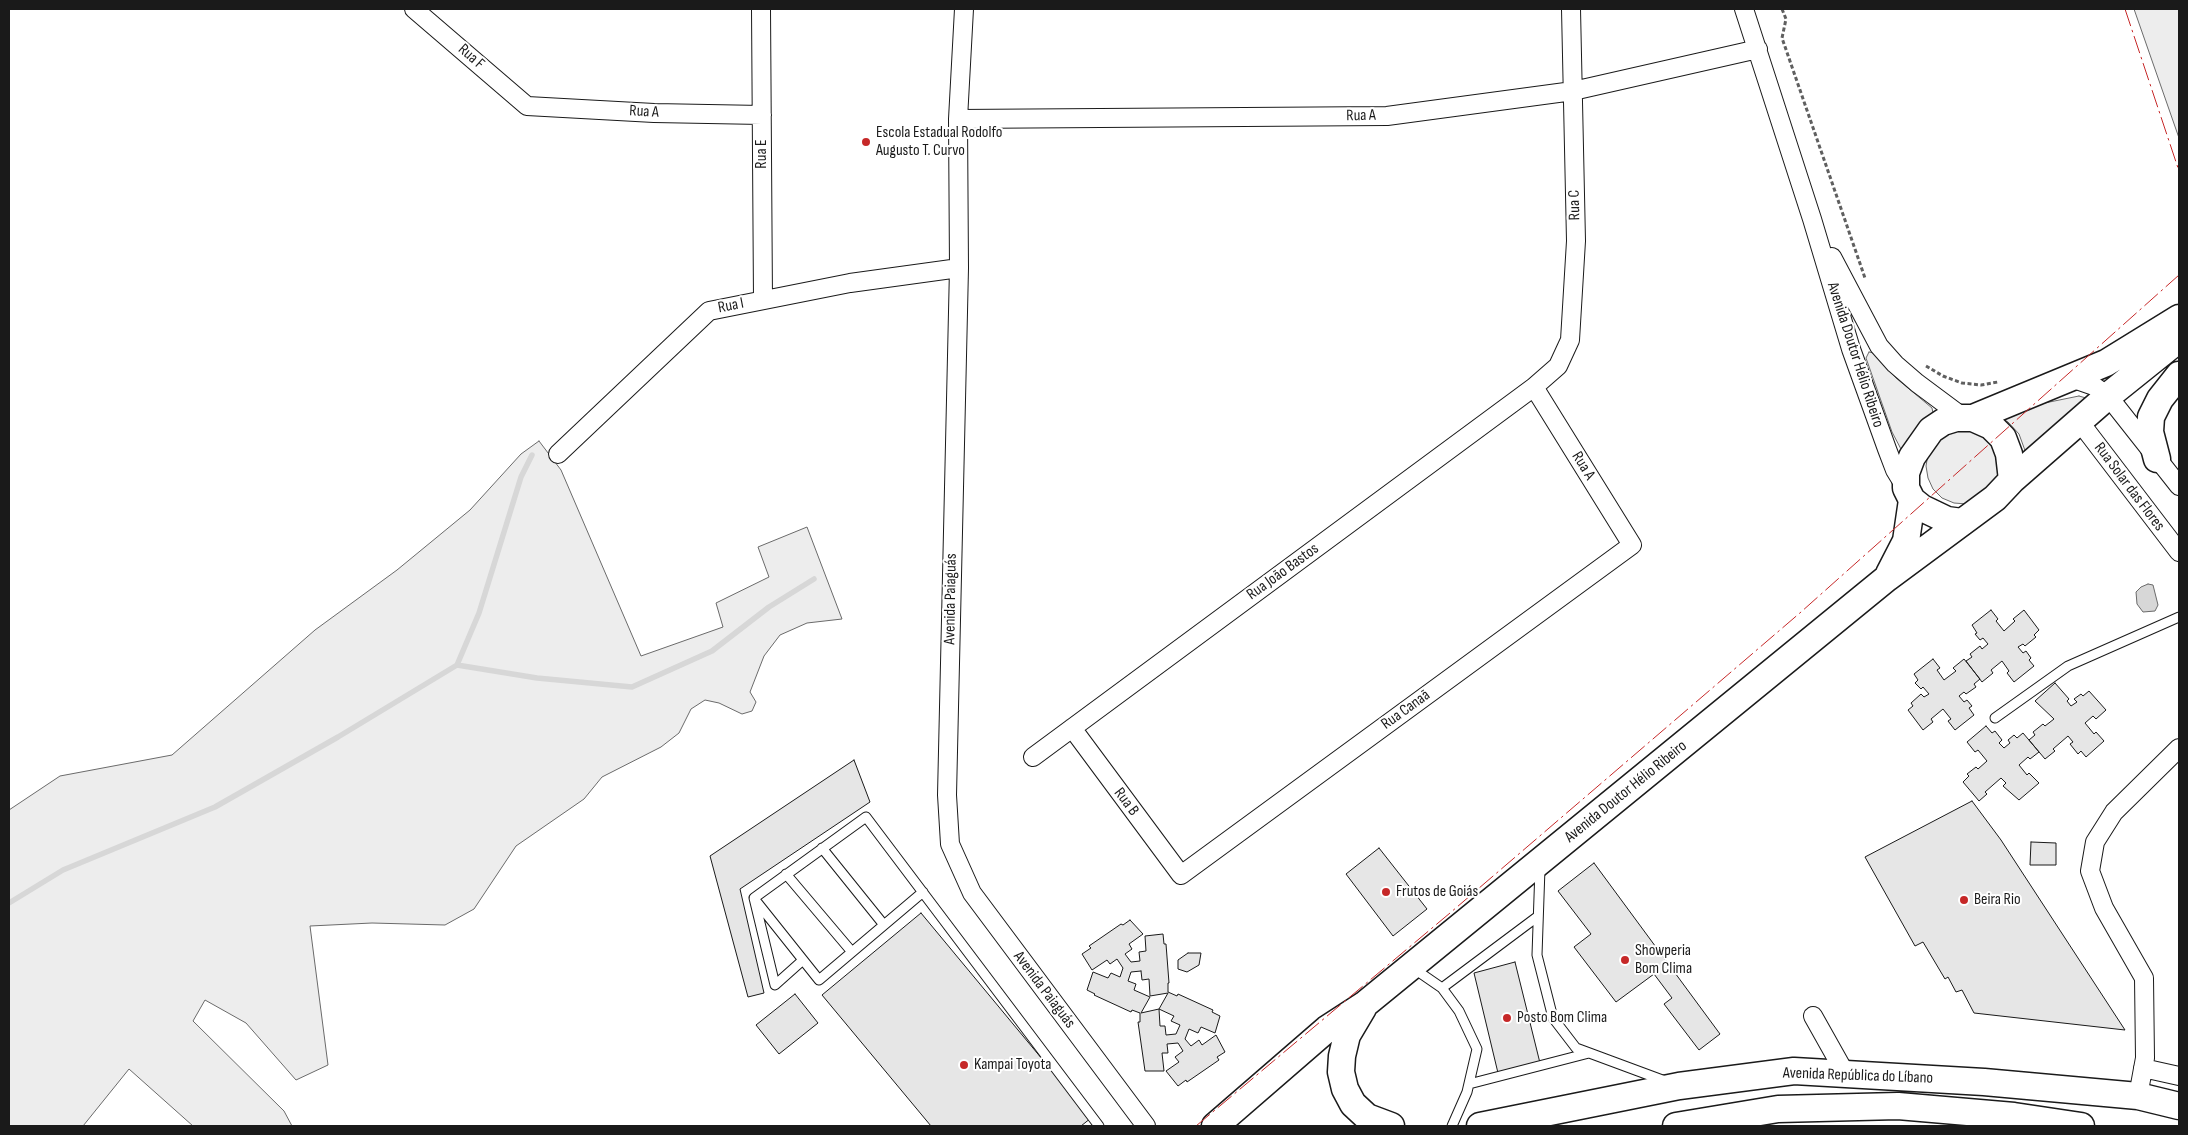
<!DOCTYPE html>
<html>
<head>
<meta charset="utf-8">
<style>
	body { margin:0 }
	#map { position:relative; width:2188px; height:1135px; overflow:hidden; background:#fff; font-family:"Sofia Sans Condensed",sans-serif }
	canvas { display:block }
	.frame { position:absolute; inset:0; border:10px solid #1a1a1a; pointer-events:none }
</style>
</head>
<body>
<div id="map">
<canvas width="2188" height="1135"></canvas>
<div class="frame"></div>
</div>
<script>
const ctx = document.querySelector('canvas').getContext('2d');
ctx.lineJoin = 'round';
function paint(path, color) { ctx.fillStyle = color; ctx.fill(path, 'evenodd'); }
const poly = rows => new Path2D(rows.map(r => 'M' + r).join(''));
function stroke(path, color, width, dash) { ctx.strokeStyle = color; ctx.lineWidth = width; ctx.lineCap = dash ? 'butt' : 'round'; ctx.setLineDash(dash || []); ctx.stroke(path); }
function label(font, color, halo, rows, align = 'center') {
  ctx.font = font + ' "Sofia Sans Condensed",sans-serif'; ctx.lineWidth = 4; ctx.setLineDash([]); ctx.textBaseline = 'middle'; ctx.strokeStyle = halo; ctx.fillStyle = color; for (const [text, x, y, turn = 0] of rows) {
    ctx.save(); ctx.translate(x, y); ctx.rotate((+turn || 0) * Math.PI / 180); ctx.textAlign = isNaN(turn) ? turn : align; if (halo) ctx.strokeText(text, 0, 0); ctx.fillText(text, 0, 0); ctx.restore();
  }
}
const built = poly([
	[2134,9,2179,9,2179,138,2134,9],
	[1869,352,1874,353,1896,378,1932,408,1933,413,1916,429,1907,440,1904,450,1902,451,1892,432,1866,358,1869,352],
	[2079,396,2086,398,2088,403,2027,456,2019,434,2008,422,2003,419,2030,406,2079,396],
	[1965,428,1987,436,2000,457,1998,483,1967,504,1954,503,1942,498,1933,489,1928,478,1926,466,1928,454,1942,435,1965,428],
	[539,441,561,470,641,656,723,627,716,603,769,577,758,547,807,527,842,619,807,623,780,635,764,656,750,692,756,702,752,711,742,714,719,703,705,700,691,709,679,733,661,747,602,777,584,799,516,846,474,909,445,925,372,923,310,926,328,1065,296,1080,246,1023,205,1000,193,1021,284,1111,292,1126,193,1126,129,1069,83,1126,9,1126,9,810,60,776,172,755,315,630,397,570,470,510,521,454,539,441]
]);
paint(built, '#ededed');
stroke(built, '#6a6a6a', 1);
const water = poly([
	[2148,584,2153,585,2158,605,2155,611,2143,612,2137,604,2136,592,2141,587,2148,584]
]);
paint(water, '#d7d7d7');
stroke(water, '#6a6a6a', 1);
stroke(poly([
	[457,665,479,613,521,477,532,455],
	[9,903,63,870,215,807,338,737,457,665,537,678,632,687,712,651,769,607,814,579]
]), '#d7d7d7', 5.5);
const building = poly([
	[1991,610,1998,619,1996,621,2004,631,2015,621,2013,619,2024,610,2039,630,2034,635,2036,637,2025,646,2023,644,2018,647,2023,653,2026,651,2031,658,2029,660,2034,666,2014,682,2007,673,2009,671,2002,661,1991,670,1993,673,1982,682,1966,661,1972,657,1970,654,1980,646,1982,649,1988,644,1983,638,1980,640,1975,634,1977,633,1972,625,1991,610],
	[1933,659,1940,668,1937,670,1944,680,1956,671,1953,668,1964,659,1980,679,1974,684,1976,687,1966,694,1964,692,1959,696,1964,702,1967,700,1972,706,1969,708,1974,715,1955,730,1948,721,1951,719,1943,709,1931,719,1933,722,1923,730,1908,710,1913,706,1911,703,1921,694,1924,697,1929,694,1923,687,1921,689,1915,683,1918,680,1914,674,1933,659],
	[2055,683,2069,699,2067,701,2071,706,2077,702,2074,699,2081,694,2083,696,2089,691,2106,710,2096,719,2093,716,2085,723,2094,734,2096,732,2104,741,2086,757,2081,751,2078,754,2070,744,2073,742,2068,736,2053,749,2055,751,2045,759,2029,740,2035,735,2033,732,2043,724,2045,726,2054,719,2035,701,2055,683],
	[1986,726,1992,733,1995,731,2002,740,1999,743,2004,748,2010,743,2008,740,2014,735,2017,738,2023,733,2039,752,2030,759,2028,757,2019,765,2027,775,2029,773,2039,783,2019,800,2003,786,2006,783,2001,778,1985,792,1987,794,1979,801,1963,782,1969,776,1967,774,1976,767,1978,769,1987,761,1978,750,1975,752,1967,742,1986,726],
	[854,760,870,802,740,889,764,993,748,997,710,856,854,760],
	[1972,801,2001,840,2125,1030,1974,1013,1962,990,1956,992,1948,977,1945,979,1923,942,1915,946,1865,857,1972,801],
	[2031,842,2056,843,2056,865,2030,865,2031,842],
	[1379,848,1427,909,1393,936,1346,874,1379,848],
	[1594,863,1720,1034,1699,1050,1664,1004,1672,998,1654,974,1616,1002,1574,947,1591,934,1558,891,1594,863],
	[921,913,1091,1118,1081,1126,931,1126,822,995,921,913],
	[1130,920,1143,934,1129,944,1132,949,1125,954,1131,962,1140,961,1139,952,1146,951,1145,936,1163,934,1164,944,1166,944,1169,983,1168,983,1168,992,1177,996,1178,994,1213,1010,1212,1012,1220,1016,1215,1033,1201,1027,1198,1033,1189,1029,1185,1039,1191,1046,1199,1040,1202,1045,1216,1035,1225,1052,1217,1057,1219,1060,1187,1082,1186,1080,1178,1086,1166,1071,1179,1062,1175,1057,1183,1051,1178,1043,1167,1044,1168,1053,1162,1053,1164,1071,1145,1071,1138,1022,1140,1022,1140,1013,1132,1010,1131,1012,1094,995,1095,994,1087,990,1093,972,1108,978,1111,973,1120,977,1123,968,1117,959,1110,964,1107,960,1092,970,1082,954,1091,948,1089,946,1121,924,1123,925,1130,920],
	[1141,971,1142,980,1149,979,1150,996,1168,993,1159,1009,1174,1016,1171,1021,1180,1025,1176,1034,1166,1035,1165,1026,1160,1026,1159,1009,1141,1013,1150,997,1134,990,1136,984,1128,981,1131,972,1141,971],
	[1188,953,1201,953,1199,965,1187,972,1178,969,1178,960,1188,953],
	[1515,962,1540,1063,1498,1073,1474,973,1515,962],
	[795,994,818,1023,779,1054,756,1025,795,994]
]);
paint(building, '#e6e6e6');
stroke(building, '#1a1a1a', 1);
const service = poly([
	[1995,718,2068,666,2179,617],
	[822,848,884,925],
	[1540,868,1537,955,1553,1018,1576,1048,1665,1081],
	[786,874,852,952],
	[756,901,819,980,923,892],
	[803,960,775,985,754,898,866,817,1099,1126],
	[1413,968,1442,988,1459,1011,1477,1049,1467,1092,1452,1126],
	[1442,988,1537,917],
	[1469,1084,1589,1053]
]);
const minor = poly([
	[414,9,527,106,654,113,762,115],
	[761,9,763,300],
	[964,9,958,119,959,268,947,795,950,844,972,893,1146,1126],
	[1744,9,1812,219,1851,349,1887,449,1895,470,1906,488],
	[958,119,1387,116,1573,91,1758,49],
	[1832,257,1879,346,1895,364,1917,383,1964,418],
	[2071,378,2094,386,2108,396,2179,486],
	[2079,421,2179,552],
	[558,454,709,311,850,283,959,268],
	[1072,728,1181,875,1632,545,1534,387],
	[1033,757,1534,387,1558,366,1570,340,1576,241,1571,9],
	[1813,1016,1845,1073],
	[2143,1068,2179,1076],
	[2138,1096,2145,1058,2144,978,2104,908,2090,871,2095,842,2114,812,2179,748]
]);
const primary = poly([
	[1973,418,1991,426,2003,438,2009,454,2012,480],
	[2157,459,2150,432,2151,417,2160,399,2179,375],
	[1962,522,1947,520,1922,508,1912,500,1906,488,1906,473,1912,457,1931,430,1943,422,1956,418,1973,418,2106,363,2179,318],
	[1889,574,1906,541,1912,500],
	[1363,1008,1347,1035,1342,1056,1341,1072,1345,1089,1353,1104,1367,1117,1391,1126],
	[1215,1126,1327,1029,1364,1005,1887,578,1995,498,2012,480,2108,396,2179,339],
	[1480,1126,1679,1086,1794,1071,1984,1082,2138,1096,2179,1106],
	[1676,1126,1778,1109,1898,1106,2014,1116,2081,1126]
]);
stroke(service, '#1a1a1a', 11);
stroke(minor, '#1a1a1a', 20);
stroke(primary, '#1a1a1a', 29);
stroke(poly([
	[1782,9,1786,19,1782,38,1865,278],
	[1926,366,1943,376,1962,383,1981,385,1998,382]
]), '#5f5f5f', 3, [4, 2.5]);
stroke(service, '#fff', 9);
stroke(minor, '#fff', 18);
stroke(primary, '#fff', 26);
stroke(poly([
	[2125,9,2179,171],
	[1196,1126,1450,913,1801,612,2179,275]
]), '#c62828', 1, [18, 4, 2.5, 4]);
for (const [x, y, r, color] of [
	[866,142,5,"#c62828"],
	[1386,892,5,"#c62828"],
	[1964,900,5,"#c62828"],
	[1625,960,5,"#c62828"],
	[1507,1018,5,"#c62828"],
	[964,1065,5,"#c62828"]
]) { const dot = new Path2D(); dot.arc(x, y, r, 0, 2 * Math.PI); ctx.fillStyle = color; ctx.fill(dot); stroke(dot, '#fff', 2); }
label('16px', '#1a1a1a', '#fff', [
	["Rua F",471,57,41],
	["Rua A",644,112,3],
	["Rua A",1361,116,-1],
	["Rua E",762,154,-90],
	["Rua C",1575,205,-91],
	["Rua I",731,306,-11],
	["Avenida Doutor Hélio Ribeiro",1855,355,72],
	["Rua A",1583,466,58],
	["Rua Solar das Flores",2129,487,53],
	["Rua João Bastos",1283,572,-36],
	["Avenida Paiaguás",951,599,-89],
	["Rua Canaã",1406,710,-36],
	["Avenida Doutor Hélio Ribeiro",1626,792,-39],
	["Rua B",1126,802,53],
	["Avenida Paiaguás",1044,990,53],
	["Avenida República do Líbano",1858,1076,2]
]);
label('16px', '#1a1a1a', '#fff', [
	["Escola Estadual Rodolfo",876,133],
	["Augusto T. Curvo",876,151],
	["Frutos de Goiás",1396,892],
	["Beira Rio",1974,900],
	["Showperia",1635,951],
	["Bom Clima",1635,969],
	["Posto Bom Clima",1517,1018],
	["Kampai Toyota",974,1065]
], 'left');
</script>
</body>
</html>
